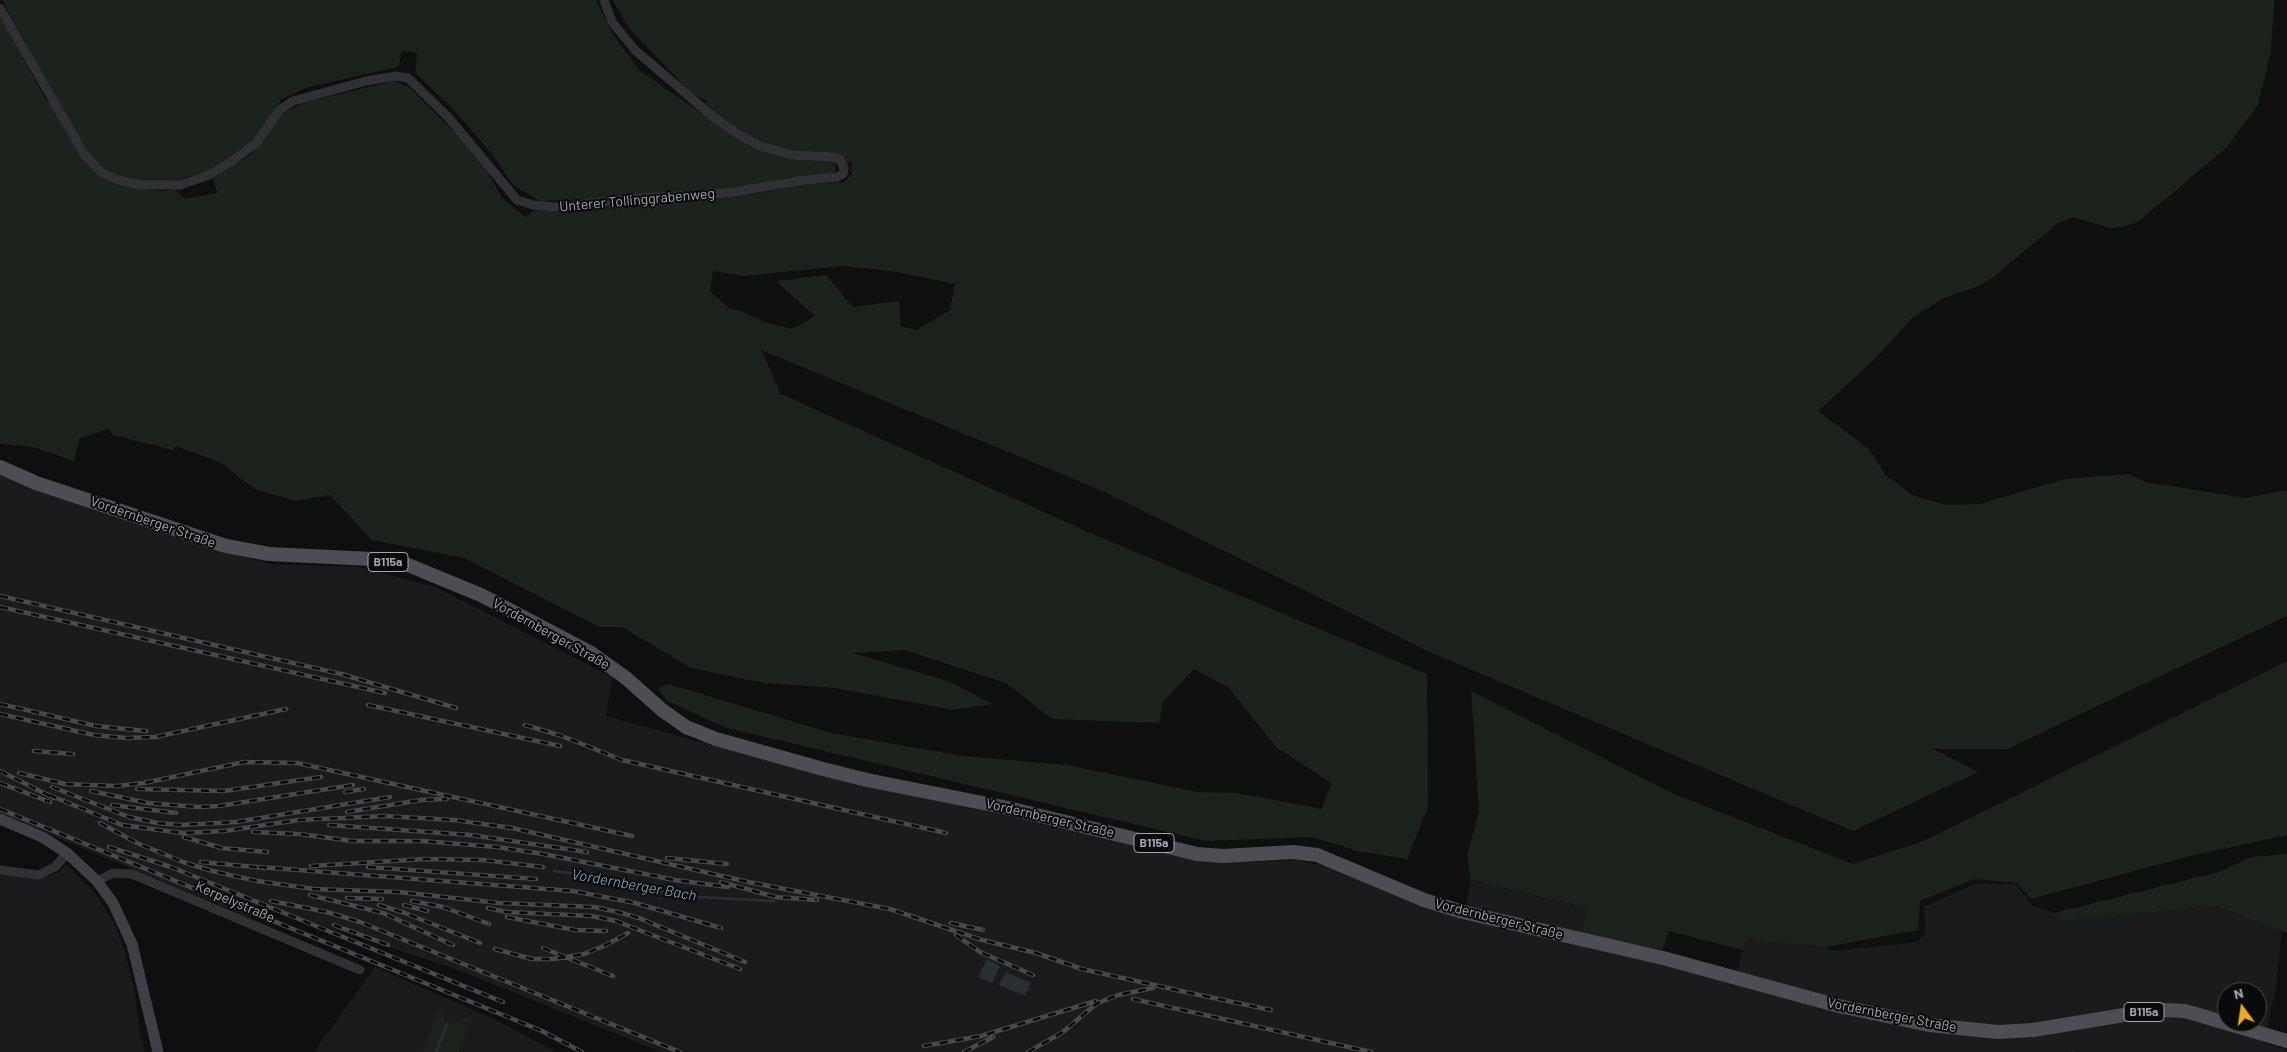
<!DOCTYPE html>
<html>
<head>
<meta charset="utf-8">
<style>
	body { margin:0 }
	#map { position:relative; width:2287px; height:1052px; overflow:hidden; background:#0f0f10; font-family:Barlow,sans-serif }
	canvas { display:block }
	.north { position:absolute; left:2217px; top:982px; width:50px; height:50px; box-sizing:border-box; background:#0a0a0b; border:1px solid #46484e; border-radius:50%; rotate:346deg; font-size:14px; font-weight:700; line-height:20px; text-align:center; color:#a0a6b2 }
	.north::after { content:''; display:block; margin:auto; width:18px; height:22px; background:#f4a924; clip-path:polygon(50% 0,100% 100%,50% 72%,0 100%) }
</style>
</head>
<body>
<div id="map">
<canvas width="2287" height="1052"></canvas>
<div class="north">N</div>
</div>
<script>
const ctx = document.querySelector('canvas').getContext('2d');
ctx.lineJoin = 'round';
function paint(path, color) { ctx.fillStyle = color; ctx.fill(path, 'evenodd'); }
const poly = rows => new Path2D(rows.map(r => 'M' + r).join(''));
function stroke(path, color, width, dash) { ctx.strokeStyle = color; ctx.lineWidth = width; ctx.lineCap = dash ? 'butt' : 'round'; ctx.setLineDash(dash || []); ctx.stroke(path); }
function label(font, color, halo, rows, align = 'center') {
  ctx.font = font + ' Barlow,sans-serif'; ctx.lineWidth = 4; ctx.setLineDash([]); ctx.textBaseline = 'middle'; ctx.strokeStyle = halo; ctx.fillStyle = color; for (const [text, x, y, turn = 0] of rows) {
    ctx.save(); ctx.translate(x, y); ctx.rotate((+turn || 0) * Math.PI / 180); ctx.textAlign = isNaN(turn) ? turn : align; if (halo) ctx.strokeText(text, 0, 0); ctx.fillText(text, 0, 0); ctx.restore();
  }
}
paint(poly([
	[0,474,41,492,160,529,208,547,269,564,359,567,435,587,612,677,606,716,818,774,1009,813,1211,861,1250,862,1297,860,1323,866,1370,883,1734,980,1746,940,1826,947,1834,951,1918,942,1926,932,1924,907,1975,884,2015,884,2033,906,2054,913,2062,921,2216,906,2282,930,2276,987,2264,1043,2287,1050,2287,1052,661,1052,453,968,259,905,251,918,0,814],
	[2227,992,2257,992,2257,1022,2227,1022],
	[66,864,96,894,116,927,126,955,134,988,140,1034,145,1052,0,1052,0,872,33,878,49,876,59,872],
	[1471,880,1587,908,1581,933,1466,908],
	[375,967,492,1018,557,1052,314,1052]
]), '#1b1b1d');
paint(poly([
	[2,0,596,0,612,33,639,70,736,137,757,148,779,154,829,160,835,164,836,170,833,174,749,188,624,197,590,202,588,199,540,201,513,185,493,155,451,107,415,73,417,53,402,51,398,67,308,87,282,99,260,131,242,150,210,170,167,183,142,181,140,189,162,191,175,189,185,199,217,193,212,176,229,169,250,155,284,113,306,102,394,81,409,87,459,137,484,166,502,197,525,217,535,210,565,212,664,199,696,199,760,193,808,184,844,182,852,174,851,162,845,164,838,156,809,155,765,145,715,114,704,105,707,101,691,93,630,29,612,0,2274,0,2271,51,2258,105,2226,148,2138,222,2121,227,2110,228,2073,217,2058,223,1993,277,1979,286,1944,298,1913,317,1874,360,1818,411,1869,449,1886,475,1912,495,1946,505,1980,504,2065,479,2128,474,2146,482,2246,498,2287,490,2287,616,2007,749,1933,749,1978,772,1853,831,1432,653,1098,489,761,350,781,394,1095,535,1427,674,1428,807,1407,859,1361,852,1312,837,1206,841,727,728,667,701,658,688,668,684,831,733,964,756,1067,765,1198,792,1237,793,1322,809,1331,783,1276,747,1228,687,1194,669,1163,702,1159,723,1052,719,1006,683,904,650,853,653,948,681,993,704,954,710,835,688,764,683,691,668,622,627,599,627,464,558,372,540,330,495,296,501,255,489,219,462,176,446,173,450,113,435,108,429,80,438,74,461,33,447,0,444,0,15,46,100,59,104],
	[843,266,897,272,955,284,950,310,917,330,901,326,899,301,853,307,826,275,776,281,815,316,792,329,764,322,739,310,731,310,710,291,713,271,744,276],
	[2287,661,2287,835,2190,856,2031,899,2016,883,1974,879,1920,901,1918,930,1826,947,1746,940,1743,950,1669,931,1662,950,1581,933,1587,908,1471,880,1467,856,1479,811,1471,691,1674,794,1853,864,1924,841],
	[2287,854,2287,933,2216,906,2062,921,2054,913,2218,872,2252,857],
	[440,1008,447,1024,472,1016,459,1052,422,1052]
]), '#1b231c');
paint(poly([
	[987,959,1000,966,992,983,978,977],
	[1006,972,1031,983,1025,996,999,985]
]), '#283036');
stroke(poly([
	[554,871,603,877,680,896,774,901],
	[436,1052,447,1024],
	[2072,1052,2073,1052]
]), '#283036', 2.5);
stroke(poly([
	[0,8,84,154,102,173,118,180,142,185,180,185,209,175,231,162,256,143,280,110,293,101,366,81,396,76,408,78,448,117,517,200,533,205,554,207,641,198,727,193,805,180,837,177,843,174,844,168,840,160,833,157,792,155,760,146,738,134,712,116,635,50,612,22,604,0],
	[0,870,39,875,55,867,67,853],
	[97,881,113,873,132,874,360,970]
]), '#303135', 9);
stroke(poly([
	[0,819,42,837,67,853,97,881,113,903,132,944,158,1052]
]), '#3e4045', 11);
stroke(poly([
	[0,467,36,483,226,546,269,554,372,559,408,565,481,595,591,653,626,678,662,710,686,727,716,739,823,769,867,780,1008,808,1197,854,1223,856,1293,852,1317,855,1424,900,1463,912,1663,958,1839,1006,1929,1025,1998,1032,2033,1030,2142,1012,2164,1010,2185,1011,2287,1041]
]), '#4c4e54', 14);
const rail = poly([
	[0,596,341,674,456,708],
	[0,607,385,693],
	[0,704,96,726,146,731],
	[368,705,560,746],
	[0,714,94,735,126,738,155,737,286,709],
	[525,725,562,736,622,760,946,833],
	[34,751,73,754],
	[0,771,54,798],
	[19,773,65,784,116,786,144,783,244,762,297,763,632,836],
	[0,783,50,802],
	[52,787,129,817,157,823,181,825,236,822,390,797],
	[137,789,224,791,321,777],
	[91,791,148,803,198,807,219,806,353,785],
	[345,792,364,789],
	[49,795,122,825,182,833,224,831,299,820,385,816,454,820,512,828,748,882,890,909,982,940,1036,953,1082,969,1177,990],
	[112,805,176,813],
	[0,809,542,1031,582,1052],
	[347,812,421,800,447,799],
	[100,823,137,843,183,862,212,871,257,881,314,889,399,892,499,903,594,907,618,912,639,918,745,962],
	[329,825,471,835,587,852],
	[253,832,299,834,353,841,422,841,497,847,543,854,675,880,728,887],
	[184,837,222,848,267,852],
	[109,847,171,867,503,1002],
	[667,858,727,864],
	[201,862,266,868],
	[311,866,425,859,483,860,543,867],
	[259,867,573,891,635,903,721,928],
	[368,867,536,879],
	[721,882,776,897,817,900],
	[310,895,383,913,453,945],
	[347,898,382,899],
	[271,901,327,912,360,922,680,1052],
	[412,901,443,907,489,924],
	[379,905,405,913,480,943],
	[404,905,427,911],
	[488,908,506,912,592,916,616,921,740,969],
	[507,917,575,930,606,931],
	[951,923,983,930],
	[334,925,388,945],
	[956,935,980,952,1033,975],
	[543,948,613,976],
	[495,949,532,959,553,959,584,954,604,946,628,933],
	[1171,989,1271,1010],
	[1133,999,1371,1052],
	[924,1046,981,1036,1096,1001],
	[964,1052,993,1037],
	[1028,1052,1063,1032,1096,1004,1118,995,1153,988]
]);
stroke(rail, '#47494e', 4.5);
stroke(rail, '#0a0a0b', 2.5, [8]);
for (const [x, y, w] of [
	[388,562,40],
	[1154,843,40],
	[2144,1012,40]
]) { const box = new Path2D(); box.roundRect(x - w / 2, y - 9.5, w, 19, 4); ctx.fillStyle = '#0a0a0b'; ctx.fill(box); stroke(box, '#a0a6b2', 1); }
label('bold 12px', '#a0a6b2', null, [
	["B115a",388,562],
	["B115a",1154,843],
	["B115a",2144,1012]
]);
label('14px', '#a0a6b2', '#0a0a0b', [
	["Unterer Tollinggrabenweg",637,200,-5],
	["Vordernberger Straße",153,522,19],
	["Vordernberger Straße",551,634,29],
	["Vordernberger Straße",1050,818,13],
	["Kerpelystraße",235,902,23],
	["Vordernberger Straße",1499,919,14],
	["Vordernberger Straße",1892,1015,11]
]);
label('italic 15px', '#7595ae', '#0a0a0b', [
	["Vordernberger Bach",634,885,10]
]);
</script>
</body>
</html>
